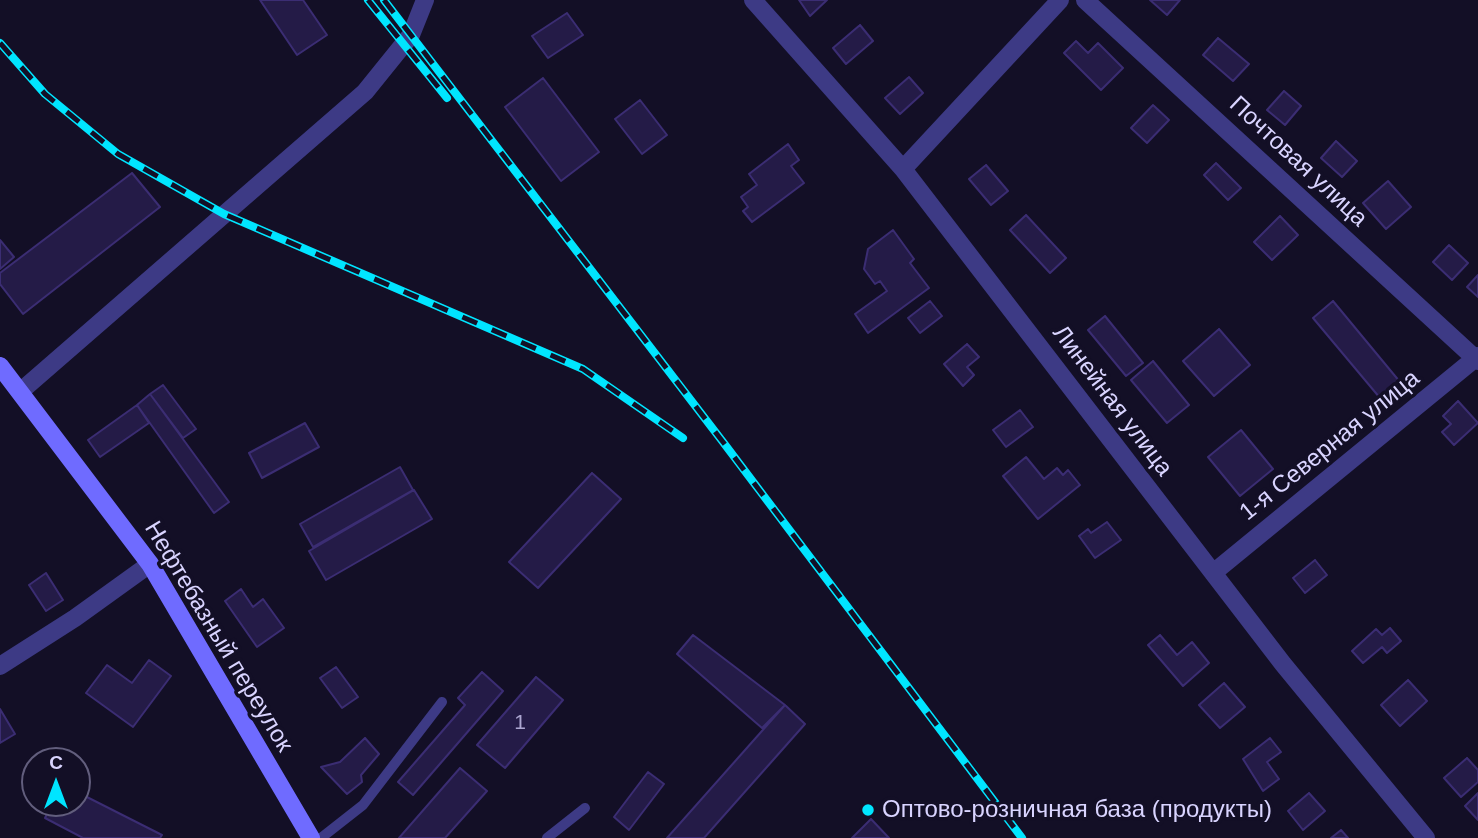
<!DOCTYPE html>
<html>
<head>
<meta charset="utf-8">
<style>
	body { margin:0 }
	#map { position:relative; width:1478px; height:838px; overflow:hidden; background:#130f26; font-family:Helvetica,sans-serif }
	canvas { display:block }
	.north { position:absolute; left:21px; top:747px; width:70px; height:70px; box-sizing:border-box; background:#130f26; border:2px solid #625e7d; border-radius:50%; rotate:0deg; font-size:19px; font-weight:700; line-height:28px; text-align:center; color:#d9d4ff }
	.north::after { content:''; display:block; margin:auto; width:24px; height:32px; background:#00e5ff; clip-path:polygon(50% 0,100% 100%,50% 72%,0 100%) }
</style>
</head>
<body>
<div id="map">
<canvas width="1478" height="838"></canvas>
<div class="north">С</div>
</div>
<script>
const ctx = document.querySelector('canvas').getContext('2d');
ctx.lineJoin = 'round';
function paint(path, color) { ctx.fillStyle = color; ctx.fill(path, 'evenodd'); }
const poly = rows => new Path2D(rows.map(r => 'M' + r).join(''));
function stroke(path, color, width, dash) { ctx.strokeStyle = color; ctx.lineWidth = width; ctx.lineCap = dash ? 'butt' : 'round'; ctx.setLineDash(dash || []); ctx.stroke(path); }
function label(font, color, halo, rows, align = 'center') {
  ctx.font = font + ' Helvetica,sans-serif'; ctx.lineWidth = 7; ctx.setLineDash([]); ctx.textBaseline = 'middle'; ctx.strokeStyle = halo; ctx.fillStyle = color; for (const [text, x, y, turn = 0] of rows) {
    ctx.save(); ctx.translate(x, y); ctx.rotate((+turn || 0) * Math.PI / 180); ctx.textAlign = isNaN(turn) ? turn : align; if (halo) ctx.strokeText(text, 0, 0); ctx.fillText(text, 0, 0); ctx.restore();
  }
}
const building = poly([
	[260,0,303,0,327,35,297,55,260,0],
	[799,0,827,0,810,16,799,0],
	[1150,0,1180,0,1167,15,1150,0],
	[567,13,583,35,548,58,532,36,567,13],
	[860,25,873,41,846,64,833,48,860,25],
	[1218,38,1249,64,1233,81,1203,55,1218,38],
	[1076,41,1088,53,1098,43,1123,68,1101,90,1064,53,1076,41],
	[909,77,923,93,900,114,885,98,909,77],
	[543,78,599,152,561,181,505,107,543,78],
	[1284,91,1301,106,1285,125,1267,110,1284,91],
	[640,100,667,135,642,154,615,119,640,100],
	[1153,105,1169,120,1147,143,1131,128,1153,105],
	[1336,141,1357,161,1342,177,1321,158,1336,141],
	[788,144,799,160,791,166,804,183,752,222,743,211,748,207,741,197,757,185,749,174,788,144],
	[1216,163,1241,188,1228,200,1204,175,1216,163],
	[986,165,1008,191,991,205,969,179,986,165],
	[132,173,160,207,23,314,0,284,0,273,132,173],
	[1388,181,1411,207,1386,229,1363,203,1388,181],
	[1026,215,1066,258,1050,273,1010,230,1026,215],
	[1280,216,1298,235,1272,260,1254,242,1280,216],
	[893,230,914,259,910,263,929,288,868,333,855,314,887,291,880,281,875,284,864,269,868,249,893,230],
	[0,240,14,257,0,269,0,240],
	[1449,245,1468,263,1452,280,1433,262,1449,245],
	[1478,275,1478,297,1467,287,1478,275],
	[930,301,942,316,920,333,908,318,930,301],
	[1333,301,1400,382,1380,398,1313,318,1333,301],
	[1105,316,1143,363,1126,376,1088,330,1105,316],
	[1219,329,1250,365,1214,396,1183,361,1219,329],
	[967,344,979,357,967,367,974,375,963,386,944,364,967,344],
	[1153,361,1189,405,1167,423,1131,380,1153,361],
	[163,385,196,429,183,438,150,394,163,385],
	[150,394,229,502,214,513,137,405,150,394],
	[1458,401,1478,423,1454,445,1442,432,1451,424,1443,416,1458,401],
	[137,405,149,423,100,457,88,440,137,405],
	[1020,410,1033,427,1006,447,993,430,1020,410],
	[305,423,319,447,262,478,249,453,305,423],
	[1241,430,1273,469,1240,496,1208,457,1241,430],
	[1026,457,1044,479,1057,468,1063,475,1068,470,1080,485,1038,519,1003,476,1026,457],
	[400,467,413,490,313,547,300,524,400,467],
	[592,473,621,499,538,588,509,562,592,473],
	[414,490,432,519,326,580,309,551,414,490],
	[1107,522,1121,540,1095,558,1079,536,1088,529,1091,533,1107,522],
	[1315,560,1327,575,1305,593,1293,578,1315,560],
	[46,573,63,600,46,611,29,585,46,573],
	[241,589,253,607,263,599,284,628,257,647,225,601,241,589],
	[1390,628,1401,641,1387,653,1382,647,1363,663,1352,651,1376,629,1382,635,1390,628],
	[693,635,785,705,762,728,677,654,693,635],
	[1160,635,1177,655,1192,642,1209,663,1183,686,1148,645,1160,635],
	[149,660,171,676,133,727,86,693,107,665,132,683,149,660],
	[336,667,358,697,342,708,320,678,336,667],
	[482,672,503,691,413,795,398,782,465,705,458,698,482,672],
	[536,677,563,700,505,768,477,745,536,677],
	[1408,680,1427,701,1400,726,1381,705,1408,680],
	[1224,683,1245,707,1220,728,1199,705,1224,683],
	[785,705,805,724,704,838,667,838,785,705],
	[0,709,15,734,0,743,0,709],
	[365,738,379,754,361,775,362,782,347,794,321,767,340,762,365,738],
	[1270,738,1281,752,1267,762,1279,779,1263,791,1243,759,1270,738],
	[1467,758,1478,770,1478,782,1461,797,1444,778,1467,758],
	[460,768,487,791,445,838,399,838,460,768],
	[648,772,664,784,629,830,614,817,648,772],
	[77,792,162,835,160,838,83,838,45,818,52,803,77,803,77,792],
	[1309,793,1325,811,1303,830,1288,811,1309,793],
	[1478,793,1478,820,1465,806,1478,793],
	[871,819,889,838,852,838,871,819],
	[1341,830,1348,838,1331,838,1341,830]
]);
paint(building, '#241b47');
stroke(building, '#3b2d73', 2);
stroke(poly([
	[321,838,363,805,442,702],
	[547,838,585,808]
]), '#3d3a85', 10);
stroke(poly([
	[753,0,903,169,1283,664,1426,838],
	[1085,0,1478,361],
	[903,169,1060,0],
	[1213,573,1478,356],
	[0,666,75,618,150,564]
]), '#3d3a85', 18);
stroke(poly([
	[21,391,365,92,411,35,425,0]
]), '#3d3a85', 18);
stroke(poly([
	[0,366,150,564,311,838]
]), '#6f6bff', 18);
const rail = poly([
	[368,0,447,98],
	[384,0,723,442,1022,838],
	[0,43,45,94,118,154,224,214,583,369,683,438]
]);
stroke(rail, '#00e5ff', 8);
stroke(rail, '#130f26', 5, [16]);
for (const [x, y, r, color] of [
	[868,810,7,"#00e5ff"]
]) { const dot = new Path2D(); dot.arc(x, y, r, 0, 2 * Math.PI); ctx.fillStyle = color; ctx.fill(dot); stroke(dot, '#130f26', 2.5); }
label('21px', '#aca6d1', null, [
	["1",520,723]
]);
label('24px', '#d9d4ff', '#130f26', [
	["Почтовая улица",1298,162,43],
	["Линейная улица",1112,401,53],
	["1-я Северная улица",1330,446,-39],
	["Нефтебазный переулок",218,637,59]
]);
label('24px', '#d9d4ff', '#130f26', [
	["Оптово-розничная база (продукты)",882,810]
], 'left');
</script>
</body>
</html>
